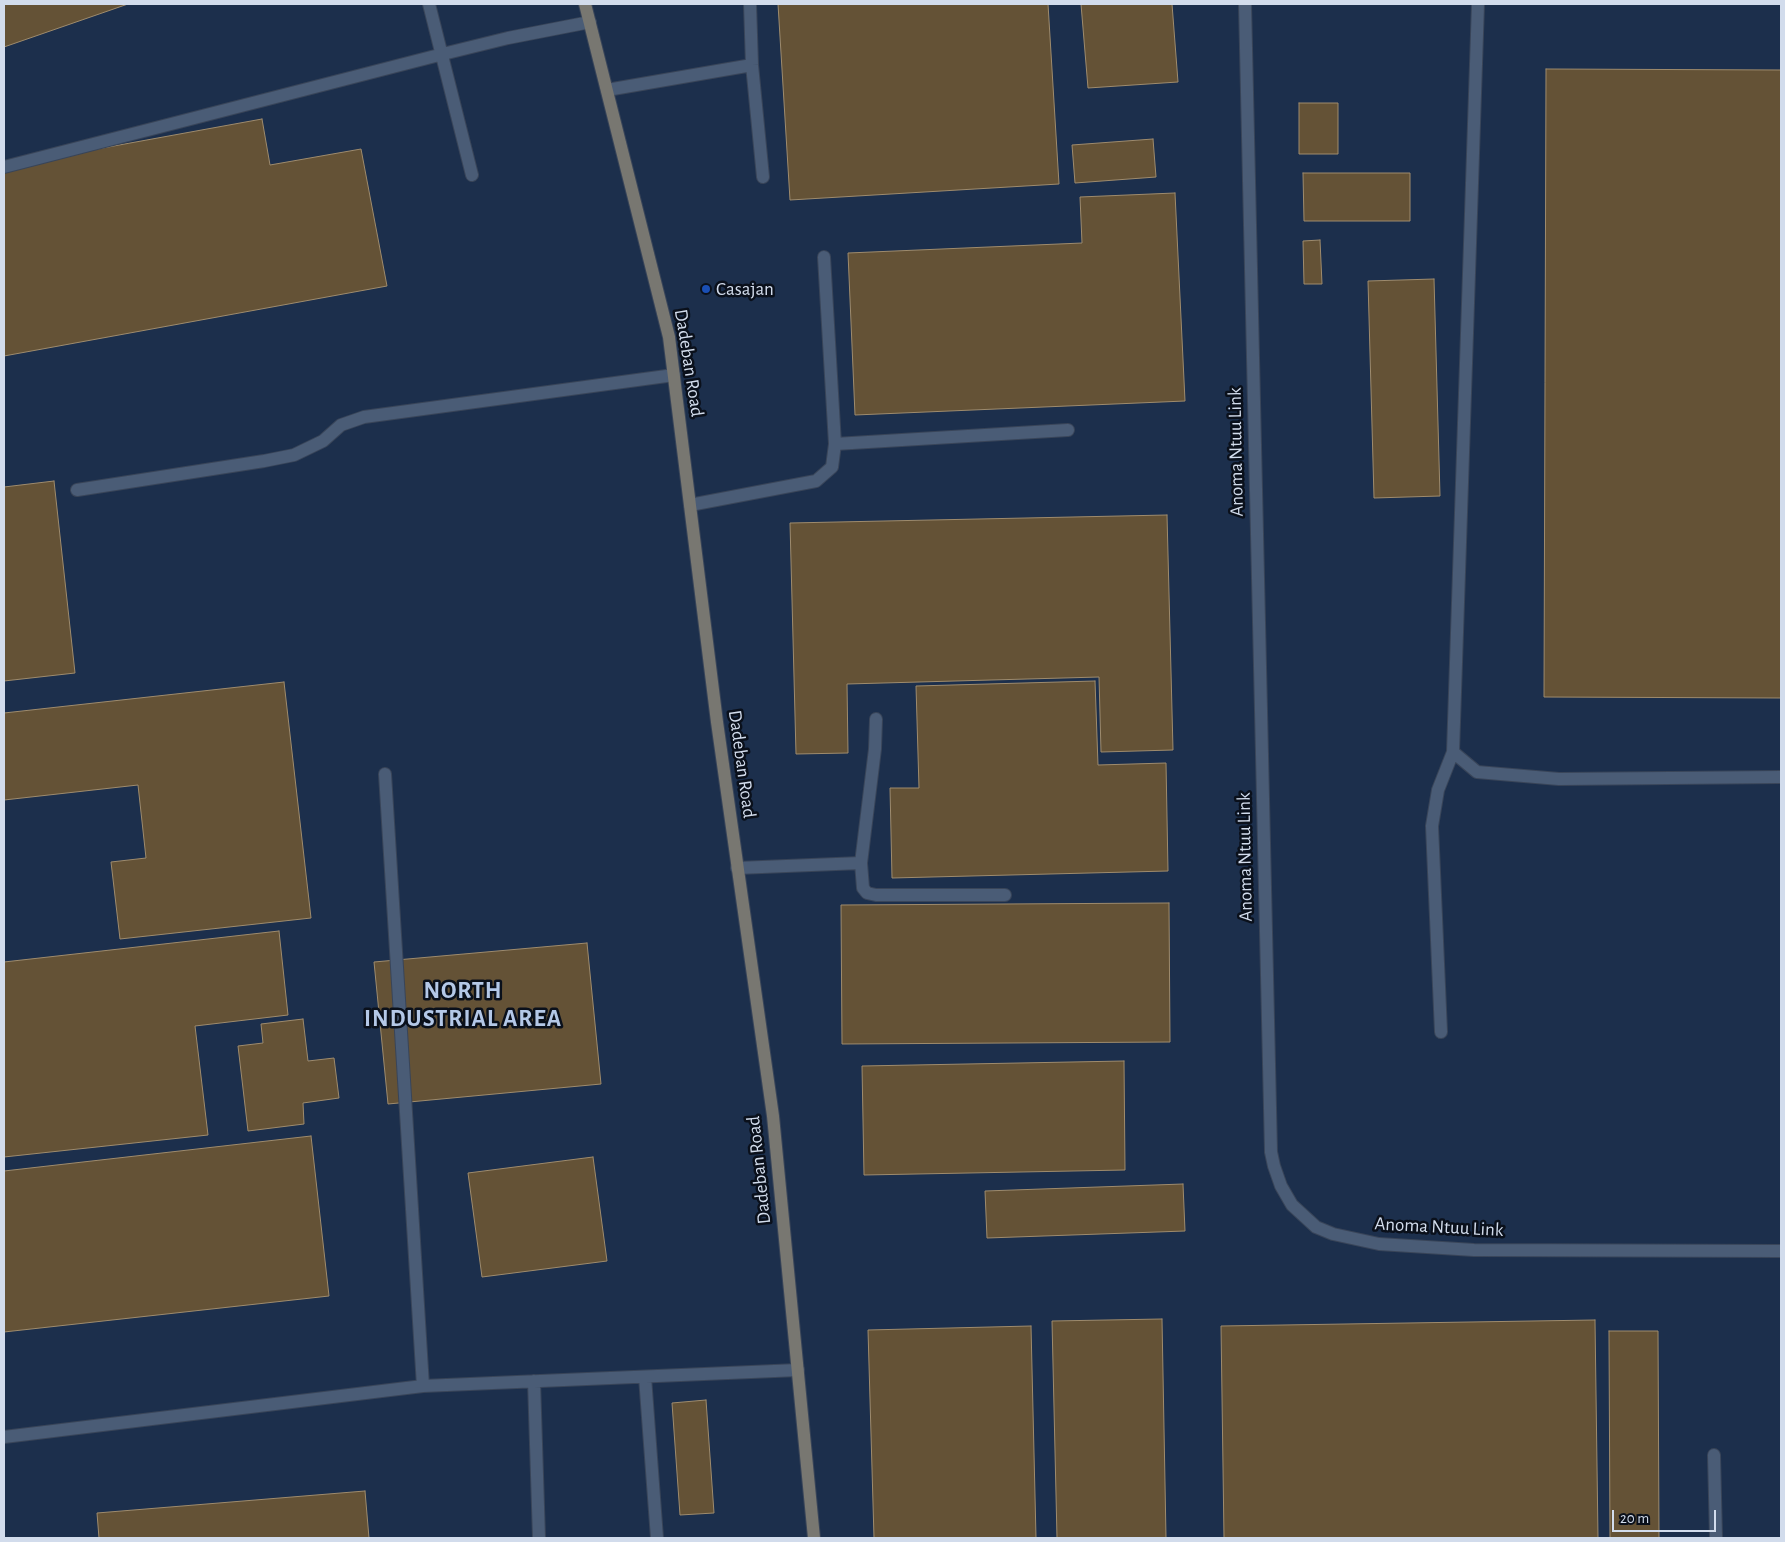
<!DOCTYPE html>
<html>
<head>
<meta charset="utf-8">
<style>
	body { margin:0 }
	#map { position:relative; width:1785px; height:1542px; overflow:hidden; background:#18283f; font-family:"Alegreya Sans",sans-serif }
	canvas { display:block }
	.frame { position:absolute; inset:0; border:5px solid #d2dcec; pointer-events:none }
	.scale { position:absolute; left:1612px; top:1510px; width:104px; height:22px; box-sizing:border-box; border:2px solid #d2dcec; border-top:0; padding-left:6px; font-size:15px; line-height:18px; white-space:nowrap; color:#d2dcec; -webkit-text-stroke:4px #0a101b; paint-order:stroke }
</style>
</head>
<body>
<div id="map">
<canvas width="1785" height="1542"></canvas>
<div class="frame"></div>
<div class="scale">20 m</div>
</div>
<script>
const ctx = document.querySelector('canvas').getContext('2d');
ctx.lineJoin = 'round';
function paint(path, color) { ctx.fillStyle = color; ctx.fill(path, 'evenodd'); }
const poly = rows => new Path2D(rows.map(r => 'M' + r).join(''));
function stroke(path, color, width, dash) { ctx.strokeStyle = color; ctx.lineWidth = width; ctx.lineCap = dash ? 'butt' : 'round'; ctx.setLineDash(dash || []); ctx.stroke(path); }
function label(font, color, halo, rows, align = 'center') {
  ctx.font = font + ' "Alegreya Sans",sans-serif'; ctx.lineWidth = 5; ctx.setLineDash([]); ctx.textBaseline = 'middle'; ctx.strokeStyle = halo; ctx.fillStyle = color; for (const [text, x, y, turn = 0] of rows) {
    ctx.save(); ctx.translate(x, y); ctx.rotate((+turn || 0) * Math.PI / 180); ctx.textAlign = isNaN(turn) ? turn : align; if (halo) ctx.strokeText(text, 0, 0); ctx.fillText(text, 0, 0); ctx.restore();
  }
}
paint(poly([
	[4,4,1781,4,1781,1538,4,1538]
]), '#1c2f4c');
const building = poly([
	[4,4,128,4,4,47,4,4],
	[778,4,1048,4,1059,184,790,200,778,4],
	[1081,4,1172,4,1178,82,1088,88,1081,4],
	[1546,69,1781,70,1781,698,1544,697,1546,69],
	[1299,103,1338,103,1338,154,1299,154,1299,103],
	[262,119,270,165,361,149,387,286,4,356,4,166,262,119],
	[1153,139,1156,177,1075,183,1072,145,1153,139],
	[1303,173,1410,173,1410,221,1304,221,1303,173],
	[1175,193,1185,401,855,415,848,253,1082,243,1080,197,1175,193],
	[1320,240,1322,284,1304,284,1303,241,1320,240],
	[1434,279,1440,496,1374,498,1368,281,1434,279],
	[54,481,75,673,4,681,4,487,54,481],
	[1167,515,1173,750,1101,752,1099,677,847,684,848,753,796,754,790,523,1167,515],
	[1095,681,1098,765,1166,763,1168,871,892,878,890,788,919,788,916,686,1095,681],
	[284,682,311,918,120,939,111,862,146,858,138,785,4,800,4,713,284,682],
	[1169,903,1170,1042,842,1044,841,905,1169,903],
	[279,931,288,1015,195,1026,208,1135,4,1157,4,962,279,931],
	[587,943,601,1084,388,1104,374,962,587,943],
	[303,1019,308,1061,334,1058,339,1098,303,1103,304,1124,248,1131,238,1046,263,1043,261,1024,303,1019],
	[1124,1061,1125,1170,864,1175,862,1066,1124,1061],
	[311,1136,329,1296,4,1332,4,1171,311,1136],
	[593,1157,607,1261,482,1277,468,1173,593,1157],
	[1183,1184,1185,1231,987,1238,985,1191,1183,1184],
	[1162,1319,1166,1538,1057,1538,1052,1321,1162,1319],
	[1595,1320,1598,1538,1224,1538,1221,1326,1595,1320],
	[1031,1326,1036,1538,874,1538,868,1330,1031,1326],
	[1609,1331,1658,1331,1659,1538,1610,1538,1609,1331],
	[706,1400,714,1513,680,1515,672,1403,706,1400],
	[365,1491,369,1538,99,1538,97,1513,365,1491]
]);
paint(building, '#645236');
stroke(building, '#9e8b6d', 1);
const lane = poly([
	[429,4,472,175],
	[750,4,752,65,763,177],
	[1245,4,1271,1152,1274,1166,1281,1186,1292,1205,1316,1227,1333,1234,1379,1244,1474,1250,1781,1251],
	[1478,4,1453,752,1477,772,1559,779,1781,777],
	[607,90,752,65],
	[4,167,443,54,508,38,590,22],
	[835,444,1068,430],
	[77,490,264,461,294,455,323,441,341,425,364,417,674,375],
	[690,505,816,481,832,467,835,444,824,257],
	[876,719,875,749,861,863,863,888,867,893,876,895,1005,895],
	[385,774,423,1386],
	[737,868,861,863],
	[1441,1032,1432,826,1438,790,1453,752],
	[645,1377,657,1538],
	[534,1381,539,1538],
	[4,1437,423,1386,798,1370],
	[1714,1455,1716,1538]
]);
const secondary = poly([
	[585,4,669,337,717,722,773,1116,814,1538]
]);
stroke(lane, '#394559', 14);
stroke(secondary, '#394559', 14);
stroke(lane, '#4a5c76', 12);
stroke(secondary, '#787771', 12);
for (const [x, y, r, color] of [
	[706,289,5,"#1a4fb4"]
]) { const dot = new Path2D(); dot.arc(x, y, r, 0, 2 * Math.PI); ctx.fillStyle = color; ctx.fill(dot); stroke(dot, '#0a101b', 2); }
label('19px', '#d2dcec', '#0a101b', [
	["Casajan",716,289]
], 'left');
label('19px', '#d2dcec', '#0a101b', [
	["Dadeban Road",689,363,81],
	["Anoma Ntuu Link",1236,452,-91],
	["Dadeban Road",742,764,82],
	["Anoma Ntuu Link",1245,857,-91],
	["Dadeban Road",759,1170,-96],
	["Anoma Ntuu Link",1439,1227,3]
]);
ctx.letterSpacing = '1px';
label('bold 24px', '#b4c8e7', '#0a101b', [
	["NORTH",463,991],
	["INDUSTRIAL AREA",463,1019]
]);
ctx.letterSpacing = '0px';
</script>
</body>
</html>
